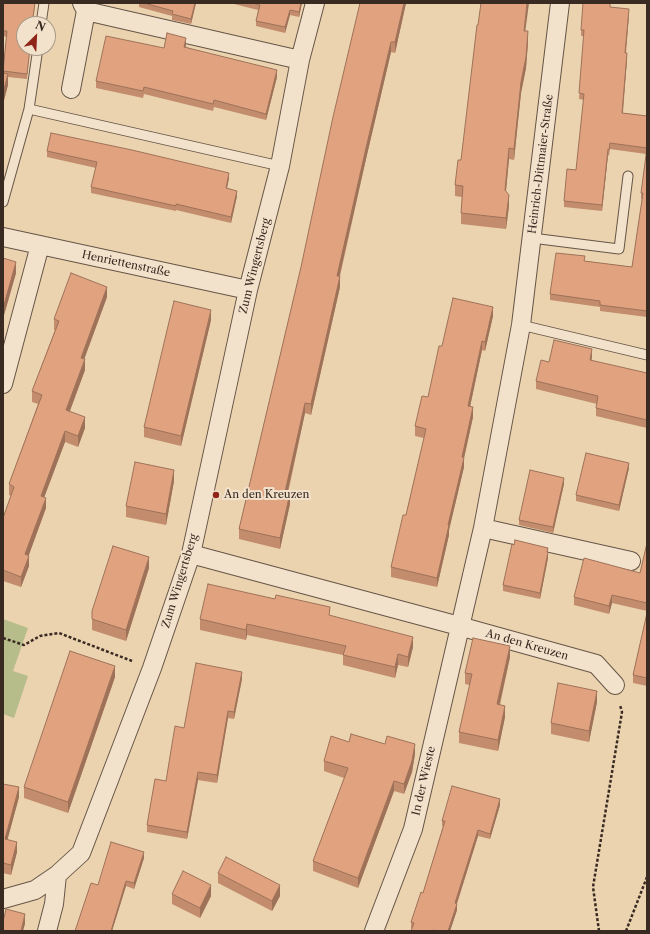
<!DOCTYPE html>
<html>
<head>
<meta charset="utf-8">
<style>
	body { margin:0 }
	#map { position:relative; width:650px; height:934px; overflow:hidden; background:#ebd3b0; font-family:"Libre Caslon Text",serif }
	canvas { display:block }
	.frame { position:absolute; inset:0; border:4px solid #3a2b22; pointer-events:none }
	.north { position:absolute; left:16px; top:16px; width:40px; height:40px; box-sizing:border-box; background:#f2e2cc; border:1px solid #a89988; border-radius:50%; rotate:24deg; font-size:11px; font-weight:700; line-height:16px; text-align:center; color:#3a2b22 }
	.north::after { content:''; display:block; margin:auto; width:14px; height:18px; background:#8f2418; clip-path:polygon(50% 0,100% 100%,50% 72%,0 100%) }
</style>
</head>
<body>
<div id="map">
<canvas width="650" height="934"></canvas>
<div class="frame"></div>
<div class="north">N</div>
</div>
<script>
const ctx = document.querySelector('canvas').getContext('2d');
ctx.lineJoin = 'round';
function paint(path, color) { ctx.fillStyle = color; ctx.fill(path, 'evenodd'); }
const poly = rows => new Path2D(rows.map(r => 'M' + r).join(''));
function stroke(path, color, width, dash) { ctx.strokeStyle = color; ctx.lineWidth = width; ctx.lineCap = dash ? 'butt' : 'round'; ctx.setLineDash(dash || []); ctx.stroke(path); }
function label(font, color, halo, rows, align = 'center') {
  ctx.font = font + ' "Libre Caslon Text",serif'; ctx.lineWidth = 4; ctx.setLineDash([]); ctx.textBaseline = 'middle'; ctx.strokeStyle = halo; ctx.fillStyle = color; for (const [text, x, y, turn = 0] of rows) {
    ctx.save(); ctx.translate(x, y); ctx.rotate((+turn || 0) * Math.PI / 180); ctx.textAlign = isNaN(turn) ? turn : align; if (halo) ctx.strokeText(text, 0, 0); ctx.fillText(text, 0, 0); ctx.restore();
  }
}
paint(poly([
	[3,619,28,628,13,671,28,676,14,718,3,714]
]), '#b7bc8b');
const service = poly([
	[41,24,44,3],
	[29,109,280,166],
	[3,202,29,109,38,48],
	[532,238,619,249,628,176],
	[521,325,647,355]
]);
const minor = poly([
	[82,3,86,11,300,60],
	[71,89,86,11],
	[3,237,248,290],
	[3,384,40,245],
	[483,528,631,561],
	[191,554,459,626,596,664,615,685],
	[3,899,35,890,57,875,81,853,152,668,191,554,248,290,280,166,300,60,315,3],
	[47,931,54,904,57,875],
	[374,931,413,829,483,528,521,325,560,3]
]);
stroke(service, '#665546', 11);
stroke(minor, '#665546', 20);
stroke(poly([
	[3,638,24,645,40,636,59,633,132,661],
	[599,931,593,887,622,712,620,705],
	[626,931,647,877]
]), '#3a2b22', 2.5, [3, 2]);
stroke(service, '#f2e2cc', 9);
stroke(minor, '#f2e2cc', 18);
paint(poly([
	[3,3,30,48,27,79,8,77,8,85,3,104,3,73,7,37,3,36],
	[139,3,196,3,191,24,172,20,172,16,139,7],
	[230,3,302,3,299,17,290,15,285,33,256,26,256,21,258,10],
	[360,3,406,3,395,53,391,52,366,159,340,276,340,287,311,415,305,413,288,493,290,504,280,549,239,539,239,529,301,267],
	[610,7,629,15,626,53,627,59,623,113,647,116,647,317,600,311,600,307,550,300,550,294,585,261,632,267,642,199,641,199,641,193,646,154,610,149,609,156,608,155,602,211,564,207,564,201,576,170,584,100,579,99,584,36,581,36,581,30],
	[525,31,528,42,526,68,521,93,514,160,509,159,506,191,509,206,506,229,461,224,461,213,462,197,455,196,455,185],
	[186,45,186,47,277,77,266,120,214,107,213,111,144,94,143,98,96,88,96,81,164,48],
	[47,151,229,178,227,188,237,196,231,223,176,210,176,211,91,193,91,187,96,168,47,157],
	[3,258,16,273,4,315,3,315],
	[107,297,84,359,85,370,70,411,85,428,78,447,65,442,44,497,46,508,29,555,29,566,21,587,3,581,3,518,11,496,9,495,9,484,38,404,32,402,32,391,55,330,54,330,54,319],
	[493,316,485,351,482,350,470,407,473,417,464,458,464,467,449,530,449,535,437,587,391,577,391,567,406,515,424,438,415,436,415,426,428,397,442,346],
	[211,320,181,446,144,437,144,427],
	[592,357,591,361,647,373,647,428,596,416,596,408,597,404,536,389,536,381,549,362],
	[629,468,619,511,576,501,576,495],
	[174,481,166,525,126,517,126,506],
	[564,484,553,533,519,525,519,520],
	[647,543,647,611,612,603,609,614,574,605,574,597,640,573],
	[514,545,548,548,548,558,540,599,503,591,503,585],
	[149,568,126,641,92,630,92,611],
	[647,613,647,686,633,683,633,675],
	[330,616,413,647,408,667,398,665,395,678,343,665,343,655,247,635,246,640,200,630,200,619],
	[510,657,500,705,505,717,498,751,459,743,459,732,470,685,465,684,465,673],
	[115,677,68,813,24,798,24,787],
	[242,679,234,719,228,718,217,783,198,780,187,839,147,832,147,825,166,781,184,728],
	[597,702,589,742,551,734,551,723],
	[415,754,412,772,404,794,394,791,358,888,313,871,313,861,344,778,324,771,324,761],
	[3,784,19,797,7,840,17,852,11,875,3,873],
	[500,805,490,839,478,836,457,904,457,910,450,931,411,931,412,928,411,928,411,922,423,893,443,826,442,826,442,821],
	[144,858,134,889,126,886,112,931,75,931,98,885],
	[218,873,280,896,272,911,218,883],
	[172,894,211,896,200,918,172,904]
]), '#c28c6d');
paint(poly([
	[35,3,33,24,32,24],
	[195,3,196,3,191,24,191,19],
	[301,3,302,3,299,17,299,12],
	[404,3,406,3,395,53,395,42],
	[527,3,529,3,524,41,524,31],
	[629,9,629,15,625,59,625,53],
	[290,10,290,15,285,33,285,27],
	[528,31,528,42,526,68,521,93,514,160,514,149,521,82],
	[186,38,186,45,184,54,184,47],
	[391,42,391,52,366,159,337,286,337,276,366,148],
	[627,53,627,59,622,119,622,113],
	[277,70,277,77,266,120,266,114],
	[8,74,8,85,3,104,3,93],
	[509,148,509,159,505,201,505,190],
	[608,149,608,155,602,211,602,205],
	[229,173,229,178,226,193,226,188],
	[237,191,237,196,231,223,231,217],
	[509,195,509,206,506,229,506,218],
	[16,262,16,273,4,315,4,305],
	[340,276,340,287,311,415,311,404],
	[107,287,107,297,81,368,81,358],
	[493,307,493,316,485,351,485,342],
	[211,310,211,320,181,446,181,436],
	[482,341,482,350,468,416,468,406],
	[592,349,592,357,590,368,590,360],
	[85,359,85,370,66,421,66,410],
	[305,403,305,413,285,503,285,492],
	[473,407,473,417,464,458,464,467,449,530,449,535,437,587,437,578,462,457],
	[85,417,85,428,78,447,78,436],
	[65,431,65,442,41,506,41,496],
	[629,463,629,468,619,511,619,505],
	[174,470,174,481,166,525,166,514],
	[564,478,564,484,553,533,553,527],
	[290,493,290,504,280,549,280,538],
	[46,498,46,508,25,565,25,554],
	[548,552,548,558,540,599,540,593],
	[29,556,29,566,21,587,21,577],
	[149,557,149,568,126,641,126,630],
	[612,595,612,603,609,614,609,606],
	[247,624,247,635,246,640,246,630],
	[413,637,413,647,408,667,408,657],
	[510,646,510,657,497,715,497,704],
	[398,654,398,665,395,678,395,667],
	[115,666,115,677,68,813,68,802],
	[242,672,242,679,234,719,234,712],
	[597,691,597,702,589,742,589,731],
	[505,706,505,717,498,751,498,740],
	[228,711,228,718,217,783,217,775],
	[415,744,415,754,412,772,404,794,404,784],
	[198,772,198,780,187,839,187,832],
	[394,781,394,791,358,888,358,878],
	[19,787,19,797,5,849,5,839],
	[500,799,500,805,490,839,490,834],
	[478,830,478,836,455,909,455,903],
	[17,842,17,852,11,875,11,865],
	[144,852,144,858,134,889,134,883],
	[126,881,126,886,112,931,111,931],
	[211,885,211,896,200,918,200,908],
	[280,885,280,896,272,911,272,901],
	[457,904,457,910,450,931,448,931],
	[25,914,25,924,23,931,21,931]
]), '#9e7259');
const building = poly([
	[3,3,35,3,32,24,24,24,24,48,30,48,27,74,3,71,7,31,3,31,3,3],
	[144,3,195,3,191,19,172,14,173,11,144,3],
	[253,3,301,3,299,12,290,10,285,27,256,21,260,5,253,3],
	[360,3,404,3,395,42,391,42,366,148,337,276,340,276,311,404,305,403,285,492,290,493,280,538,239,529,301,267,333,117,360,3],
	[481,3,527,3,524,31,528,31,526,57,521,82,514,149,509,148,505,190,509,195,506,218,461,213,463,186,455,185,458,160,461,160,477,25,478,25,481,3],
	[583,3,610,3,610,7,629,9,625,53,627,53,622,113,647,116,647,311,600,305,600,301,550,294,556,253,585,256,584,261,632,267,643,193,641,193,647,148,610,143,609,150,608,149,602,205,564,201,567,169,576,170,584,94,579,93,584,30,581,30,583,3],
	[167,33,186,38,184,47,277,70,266,114,214,100,213,104,144,87,143,91,96,81,106,36,164,48,167,33],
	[3,73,8,74,3,93,3,73],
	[51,133,132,150,229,173,226,188,237,191,231,217,176,204,176,206,91,187,97,162,47,151,51,133],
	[3,258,16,262,4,305,3,304,3,258],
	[71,273,107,287,81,358,85,359,66,410,85,417,78,436,65,431,41,496,46,498,25,554,29,556,21,577,3,570,3,518,14,487,9,484,42,395,32,391,59,321,54,319,71,273],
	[453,298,493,307,485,342,482,341,468,406,473,407,462,457,464,458,448,525,449,525,437,578,391,567,403,515,406,515,426,429,415,426,422,396,428,397,439,346,442,346,453,298],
	[174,301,211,310,181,436,144,427,174,301],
	[554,340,592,349,590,360,647,373,647,420,596,408,598,396,536,381,541,360,549,362,554,340],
	[586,453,629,463,619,505,576,495,586,453],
	[135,462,174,470,166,514,126,506,135,462],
	[530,470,564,478,553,527,519,520,530,470],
	[515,540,548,548,547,552,548,552,540,593,503,585,512,544,514,545,515,540],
	[647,543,647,603,612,595,609,606,574,597,584,558,640,573,647,543],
	[113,546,149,557,126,630,92,619,92,611,113,546],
	[208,584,275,599,276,595,330,607,329,615,413,637,408,657,398,654,395,667,343,655,346,646,247,624,246,630,200,619,208,584],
	[647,613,647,678,633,675,647,613],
	[473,638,510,646,497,704,505,706,498,740,459,732,472,674,465,673,473,638],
	[70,651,115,666,68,802,24,787,70,651],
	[196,663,242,672,234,712,228,711,217,775,198,772,187,832,147,825,155,779,166,781,175,726,184,728,196,663],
	[558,683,597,691,589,731,551,723,558,683],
	[351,734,385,744,387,736,415,744,412,761,404,784,394,781,358,878,313,861,348,768,324,761,331,736,349,742,351,734],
	[3,784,19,787,5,839,17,842,11,865,3,863,3,784],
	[452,786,500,799,490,834,478,830,455,903,457,904,448,931,437,931,433,930,433,931,411,931,414,923,411,922,421,892,423,893,445,821,442,821,452,786],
	[111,842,144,852,134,883,126,881,111,931,75,931,91,883,98,885,111,842],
	[226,857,280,885,272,901,218,873,226,857],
	[183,871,211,885,200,908,172,894,183,871],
	[6,909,25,914,21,931,3,931,3,922,6,909]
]);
paint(building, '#e1a37f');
stroke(building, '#9e7259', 1);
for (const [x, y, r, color] of [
	[216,495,4,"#8f2418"]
]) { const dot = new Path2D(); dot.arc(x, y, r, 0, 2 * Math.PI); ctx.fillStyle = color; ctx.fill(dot); stroke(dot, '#f2e2cc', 1.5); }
label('11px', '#3a2b22', '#f2e2cc', [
	["Heinrich-Dittmaier-Straße",541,164,-83],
	["Henriettenstraße",126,264,12],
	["Zum Wingertsberg",255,266,-76],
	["Zum Wingertsberg",180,581,-73],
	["An den Kreuzen",527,645,16],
	["In der Wieste",424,781,-77]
]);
label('11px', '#3a2b22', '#f2e2cc', [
	["An den Kreuzen",224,495]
], 'left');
</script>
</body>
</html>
